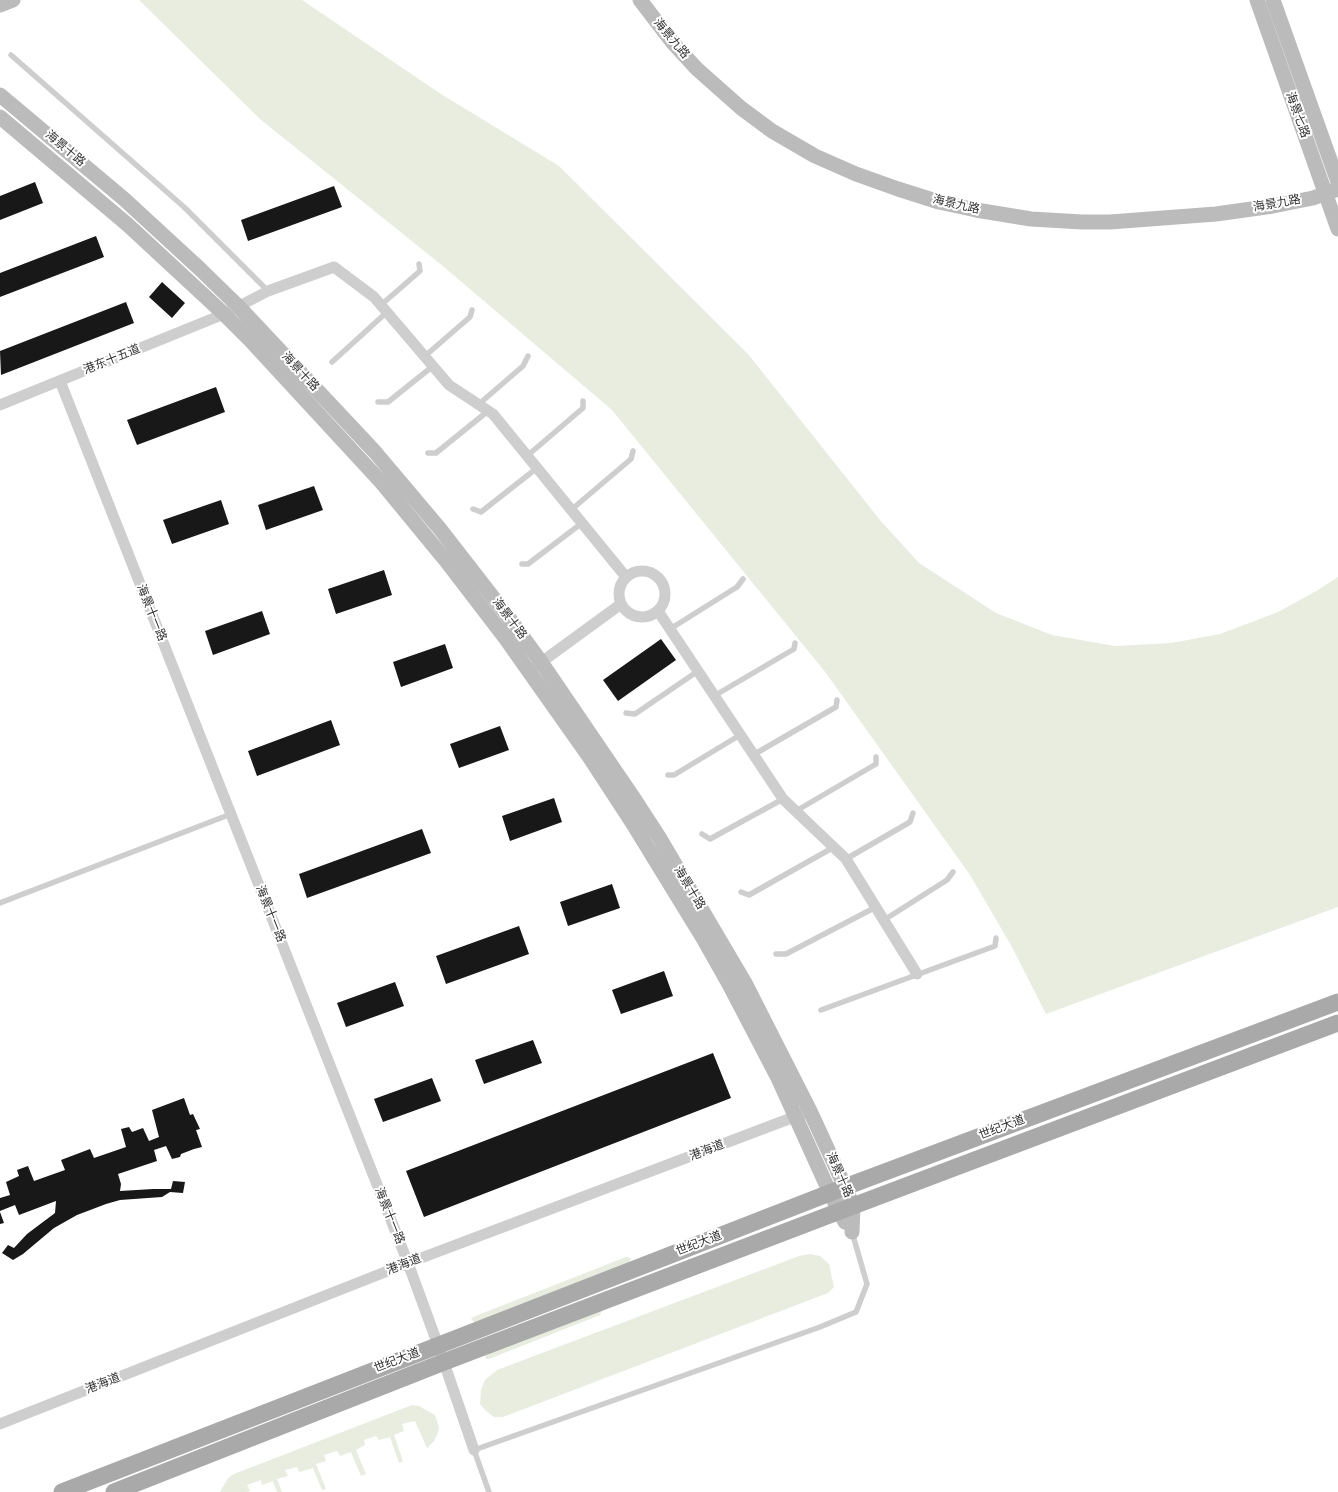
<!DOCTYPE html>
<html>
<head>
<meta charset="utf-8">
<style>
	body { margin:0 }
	canvas { display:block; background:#fff }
</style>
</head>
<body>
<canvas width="1338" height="1492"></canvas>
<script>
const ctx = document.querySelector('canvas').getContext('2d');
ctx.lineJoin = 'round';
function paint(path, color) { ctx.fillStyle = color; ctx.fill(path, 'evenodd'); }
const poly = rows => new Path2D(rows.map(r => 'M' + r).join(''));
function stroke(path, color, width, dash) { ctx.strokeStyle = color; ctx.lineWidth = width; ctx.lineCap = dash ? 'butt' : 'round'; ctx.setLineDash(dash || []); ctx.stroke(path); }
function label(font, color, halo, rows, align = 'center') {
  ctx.font = font + ' "Titillium Web","Noto Sans SC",sans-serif'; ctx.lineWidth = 4; ctx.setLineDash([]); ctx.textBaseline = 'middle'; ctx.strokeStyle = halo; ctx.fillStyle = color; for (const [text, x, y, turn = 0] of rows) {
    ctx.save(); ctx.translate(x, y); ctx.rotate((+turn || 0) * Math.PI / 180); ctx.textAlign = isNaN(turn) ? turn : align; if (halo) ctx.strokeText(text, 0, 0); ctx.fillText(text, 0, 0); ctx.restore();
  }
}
paint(poly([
	[139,0,302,0,441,94,559,166,748,354,880,520,919,563,996,613,1052,635,1115,646,1171,643,1220,634,1278,612,1318,590,1338,577,1338,907,1046,1014,1012,947,970,875,826,673,612,410,444,267,260,119],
	[810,1254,820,1256,829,1264,834,1287,828,1293,503,1417,494,1417,486,1411,480,1404,481,1390,485,1380,497,1370,799,1256],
	[626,1257,631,1258,629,1263,475,1323,471,1319,473,1317],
	[602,1310,600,1315,489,1359,486,1359,485,1356,488,1353],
	[412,1405,419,1406,435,1415,439,1427,438,1433,434,1441,427,1448,415,1421,402,1424,404,1431,394,1435,403,1461,399,1463,390,1437,379,1440,376,1436,364,1440,365,1445,356,1450,366,1474,361,1476,351,1452,340,1456,337,1451,324,1455,326,1461,316,1464,326,1489,322,1490,313,1468,299,1472,297,1467,285,1470,288,1476,277,1479,282,1492,277,1492,273,1481,262,1485,261,1480,247,1485,250,1491,247,1492,220,1492,228,1478,234,1474]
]), '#e9eddf');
paint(poly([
	[35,182,43,203,0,220,0,196],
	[334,186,342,207,248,241,241,220],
	[96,236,104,257,0,297,0,273],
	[162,282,185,303,172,318,149,297],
	[126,302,134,323,1,375,0,351],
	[216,387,225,412,137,445,127,420],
	[314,486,323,510,266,530,258,505],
	[221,500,229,524,172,544,163,520],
	[384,570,392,595,336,614,328,589],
	[262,611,270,634,213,655,205,631],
	[661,639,676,660,618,701,603,680],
	[445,644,453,668,401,687,393,662],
	[331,720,340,745,257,776,248,751],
	[500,726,509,750,459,768,450,744],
	[554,798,562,822,510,841,502,816],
	[422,829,431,853,307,898,299,874],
	[612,884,620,908,568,926,560,902],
	[519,926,529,954,446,984,436,956],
	[664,971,673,996,621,1014,612,990],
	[395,982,404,1006,346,1027,337,1003],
	[533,1040,542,1063,484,1084,475,1060],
	[713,1053,731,1098,424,1217,406,1171],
	[432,1078,441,1101,383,1122,374,1099],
	[184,1098,190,1115,193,1114,200,1129,196,1130,202,1147,194,1149,181,1154,180,1157,172,1159,166,1146,154,1150,157,1161,118,1174,121,1184,120,1191,153,1189,171,1189,173,1181,185,1182,183,1193,170,1192,162,1197,120,1200,106,1204,77,1215,54,1228,23,1254,13,1260,2,1253,8,1245,14,1248,27,1234,55,1213,56,1201,19,1215,15,1205,0,1211,0,1198,10,1195,6,1182,19,1176,17,1170,28,1166,34,1181,65,1170,61,1160,90,1149,94,1158,126,1147,121,1129,129,1127,132,1132,143,1128,149,1141,159,1137,152,1110],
	[0,1212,4,1223,0,1224]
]), '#181818');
stroke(poly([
	[11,55,184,207,268,291],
	[381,305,420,271,419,264],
	[425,356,470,317,472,310],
	[332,362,387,312],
	[378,402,388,402,433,366],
	[479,404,523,366,528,356],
	[428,453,436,453,488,411],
	[527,456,583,408,583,401],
	[473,509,481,512,537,468],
	[571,510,631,459,633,451],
	[522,564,528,564,582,523],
	[670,629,737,587,743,579],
	[714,696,794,649,795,643],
	[626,713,635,714,698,671],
	[753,755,836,707,837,700],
	[668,775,674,775,740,735],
	[796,811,876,764,876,757],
	[702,834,710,839,783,799],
	[846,859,910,822,913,813],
	[741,892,749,895,834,847],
	[0,903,231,814],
	[884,920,947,880,953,872],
	[776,954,786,954,876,907],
	[821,1010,995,946,996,938],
	[489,1492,474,1450,820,1327,856,1312,867,1284,852,1232]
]), '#cecece', 5.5);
stroke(poly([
	[60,381,408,1263,438,1345,474,1450],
	[0,405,224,314,268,291,334,267,374,297,449,385,493,414,626,577],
	'619 594a23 23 0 1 1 46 0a23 23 0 1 1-46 0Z',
	[658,611,783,799,846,859,917,974],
	[536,666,621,604],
	[0,1424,408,1263,810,1111]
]), '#cecece', 11);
stroke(poly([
	[640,0,673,43,697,69,741,108,772,131,815,156,856,174,898,189,939,202,976,210,1031,219,1082,222,1110,222,1216,214,1273,206,1313,198,1338,189],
	[1257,0,1338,229],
	[1273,0,1338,182],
	[0,5,13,0],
	[0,95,124,199,200,269,238,306,375,452,440,529,506,614,541,662,635,800,659,837,745,983,810,1111,845,1187,853,1206,852,1232],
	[0,117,128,225,224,314,250,340,382,483,447,562,506,639,590,758,635,827,703,938,729,984,778,1078,830,1193,845,1222]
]), '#bbb', 15);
stroke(poly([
	[62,1492,845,1187,1338,1002],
	[114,1492,444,1362,853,1206,1338,1023]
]), '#a9a9a9', 17);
label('12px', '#313131', '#fff', [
	["海景九路",671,39,50],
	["海景七路",1297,115,70],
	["海景十路",65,149,40],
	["海景九路",1277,204,-10],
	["海景九路",956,205,13],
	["港东十五道",112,360,-22],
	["海景十路",300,372,47],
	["海景十一路",151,613,68],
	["海景十路",509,619,53],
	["海景十路",689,888,59],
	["海景十一路",270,914,68],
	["世纪大道",1002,1128,-21],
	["港海道",707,1151,-21],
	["海景十路",839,1175,66],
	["海景十一路",389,1216,68],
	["世纪大道",699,1244,-21],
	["港海道",404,1265,-21],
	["世纪大道",397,1361,-21],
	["港海道",103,1384,-21]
]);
</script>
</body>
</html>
